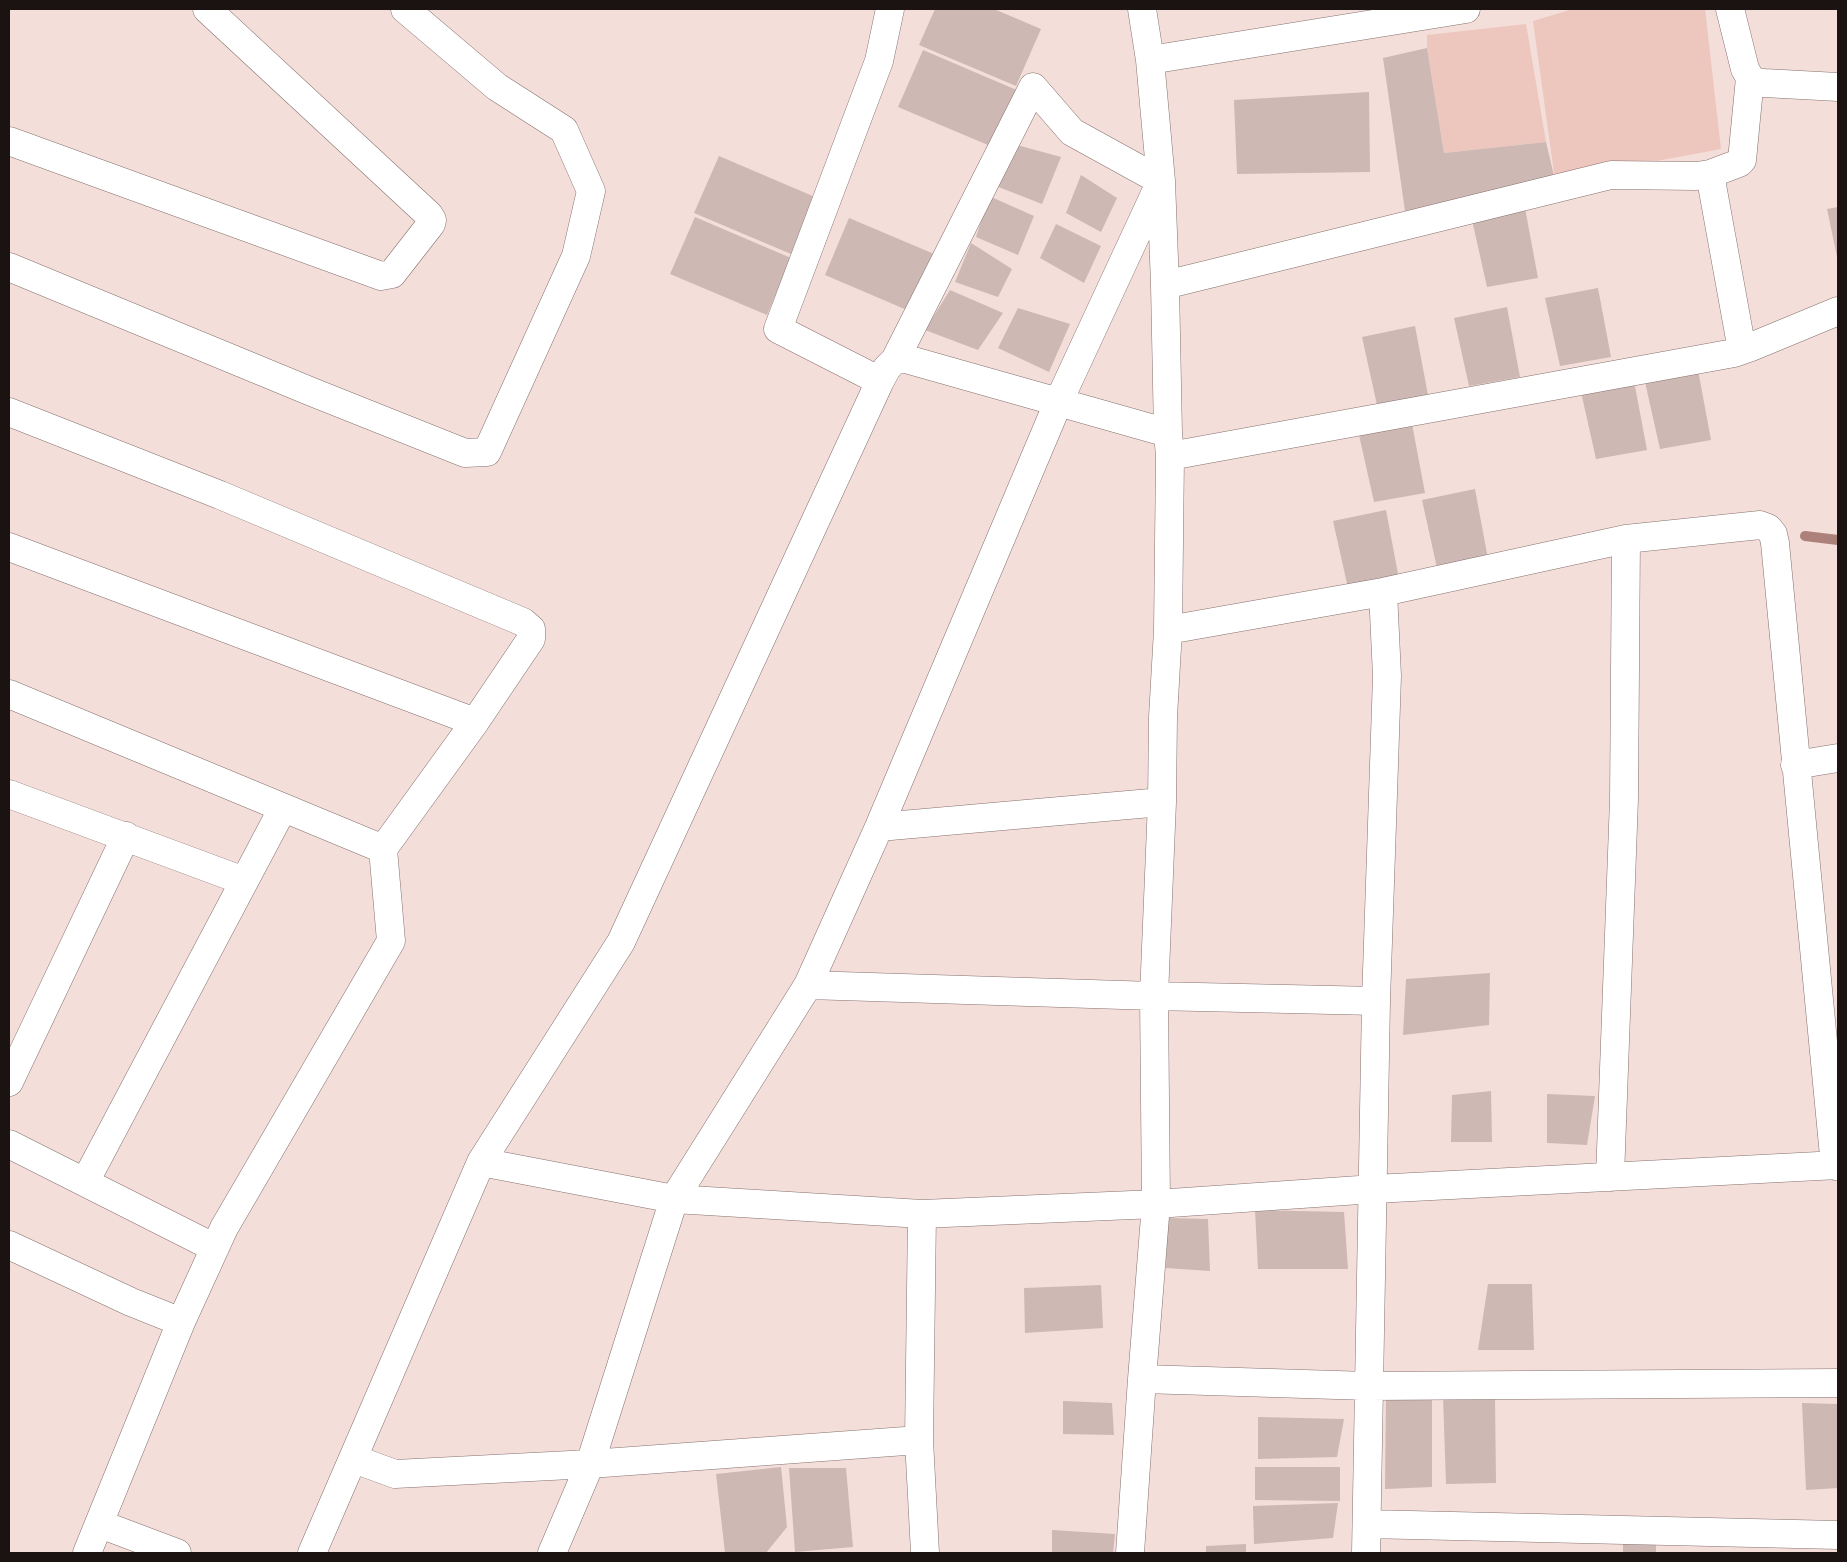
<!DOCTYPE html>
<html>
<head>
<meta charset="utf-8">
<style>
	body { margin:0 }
	#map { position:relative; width:1847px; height:1562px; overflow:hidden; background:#f4ded9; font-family:Bitter,serif }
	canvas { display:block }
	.frame { position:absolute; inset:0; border:10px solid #1b1312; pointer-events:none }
</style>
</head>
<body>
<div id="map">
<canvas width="1847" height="1562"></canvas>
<div class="frame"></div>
</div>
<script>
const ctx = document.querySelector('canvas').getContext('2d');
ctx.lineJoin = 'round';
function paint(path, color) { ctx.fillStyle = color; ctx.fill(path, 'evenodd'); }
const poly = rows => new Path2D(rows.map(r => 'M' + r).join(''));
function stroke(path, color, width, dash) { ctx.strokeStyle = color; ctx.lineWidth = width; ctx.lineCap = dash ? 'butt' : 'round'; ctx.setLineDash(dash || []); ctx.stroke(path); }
paint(poly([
	[1573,9,1705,9,1721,149,1555,180,1533,21],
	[1526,24,1546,142,1444,153,1427,48,1427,35]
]), '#edc6be');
stroke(poly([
	[1805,536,1838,540]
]), '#ac8179', 10);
paint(poly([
	[935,9,994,9,1041,29,1016,86,919,45],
	[1427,48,1444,153,1546,142,1555,180,1405,211,1383,58],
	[923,50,1019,91,995,148,898,107],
	[1369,92,1370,172,1237,174,1234,100],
	[1017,145,1061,157,1042,204,996,186],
	[719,156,815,197,791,254,694,213],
	[1081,175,1117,198,1101,232,1066,213],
	[989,196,1034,216,1018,255,976,237],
	[1838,207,1838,257,1837,257,1827,209],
	[1525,208,1538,278,1487,287,1472,220],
	[695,217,791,258,767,315,670,274],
	[849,218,946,259,921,316,825,275],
	[1056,224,1101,246,1084,283,1040,258],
	[971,243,1012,269,998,297,955,282],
	[1598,288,1611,357,1560,366,1545,298],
	[950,290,1003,313,978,350,925,330],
	[1507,307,1520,377,1469,386,1454,318],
	[1018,308,1070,324,1049,372,998,348],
	[1415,326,1428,395,1377,405,1362,337],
	[1698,370,1711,440,1660,449,1645,382],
	[1634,381,1647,450,1596,459,1581,392],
	[1412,424,1425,493,1374,502,1359,435],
	[1475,489,1488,559,1437,568,1422,500],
	[1386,510,1399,579,1348,588,1333,521],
	[1490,973,1489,1025,1403,1035,1406,979],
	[1491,1091,1492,1142,1451,1142,1452,1095],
	[1547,1094,1595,1096,1587,1145,1547,1143],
	[1255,1210,1344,1212,1348,1269,1258,1269],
	[1167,1218,1208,1219,1210,1271,1166,1268],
	[1488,1284,1532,1284,1534,1350,1478,1350],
	[1101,1285,1103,1328,1025,1333,1024,1288],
	[1386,1393,1432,1396,1432,1487,1385,1489],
	[1443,1396,1495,1398,1496,1483,1446,1484],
	[1063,1401,1112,1403,1114,1435,1063,1434],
	[1802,1403,1838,1404,1838,1488,1806,1490],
	[1258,1417,1344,1419,1337,1457,1258,1459],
	[781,1467,787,1527,766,1553,725,1553,716,1474],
	[1255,1467,1340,1467,1340,1501,1255,1500],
	[789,1468,846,1468,853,1547,795,1552],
	[1338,1503,1333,1538,1254,1544,1253,1506],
	[1052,1530,1115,1534,1113,1553,1052,1553],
	[1623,1532,1656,1540,1656,1553,1623,1553],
	[1246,1544,1246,1553,1206,1553,1206,1546]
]), '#cdb8b4');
const minor = poly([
	[1142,9,1150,60,1161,181,1165,285,1168,433,1170,456,1168,630],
	[1730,9,1745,69,1750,78,1756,82,1764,83,1838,87],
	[1150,60,1466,9],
	[9,141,381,276,392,274,431,224,432,220,429,215,207,9],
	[1710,174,1742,350],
	[9,267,312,392,465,453,487,452,576,256,591,191,564,130,497,87,405,9],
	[1165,285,1611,175,1696,176,1710,174,1739,163,1742,160,1750,78],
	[895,360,906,359,1168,433],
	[880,381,778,329,879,61,890,9],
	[9,412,220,495,523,622,531,629,531,639,475,722,383,849,391,941,224,1228,181,1322,87,1553],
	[1170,456,1734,353,1751,347,1838,311],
	[9,547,475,722],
	[9,694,383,849],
	[1795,765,1838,758],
	[9,794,244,881],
	[879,827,1162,802],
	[808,985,1154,996,1376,1001],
	[9,1082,126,836],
	[9,1144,215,1248],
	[481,1162,674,1199,922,1214,1156,1204,1374,1189,1838,1165],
	[1835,1166,1775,543,1773,534,1768,528,1760,525,1626,539,1383,592,1168,630,1163,717,1162,802,1154,996,1156,1204,1142,1379,1369,1386,1838,1383],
	[1610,1177,1624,799,1626,539],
	[85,1182,283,808],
	[922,1214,919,1440,925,1553],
	[9,1245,131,1302,181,1322],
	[354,1459,395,1474,590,1464,919,1440],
	[100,1524,177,1553],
	[1367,1524,1838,1535],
	[312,1553,481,1162,621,942,880,381,887,368,895,360,1033,87,1072,132,1161,181,1058,403,879,827,808,985,674,1199,590,1464,552,1553],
	[1130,1553,1142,1379],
	[1366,1553,1376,1001,1387,676,1383,592]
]);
stroke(minor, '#85716e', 29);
stroke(minor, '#fff', 28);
</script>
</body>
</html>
